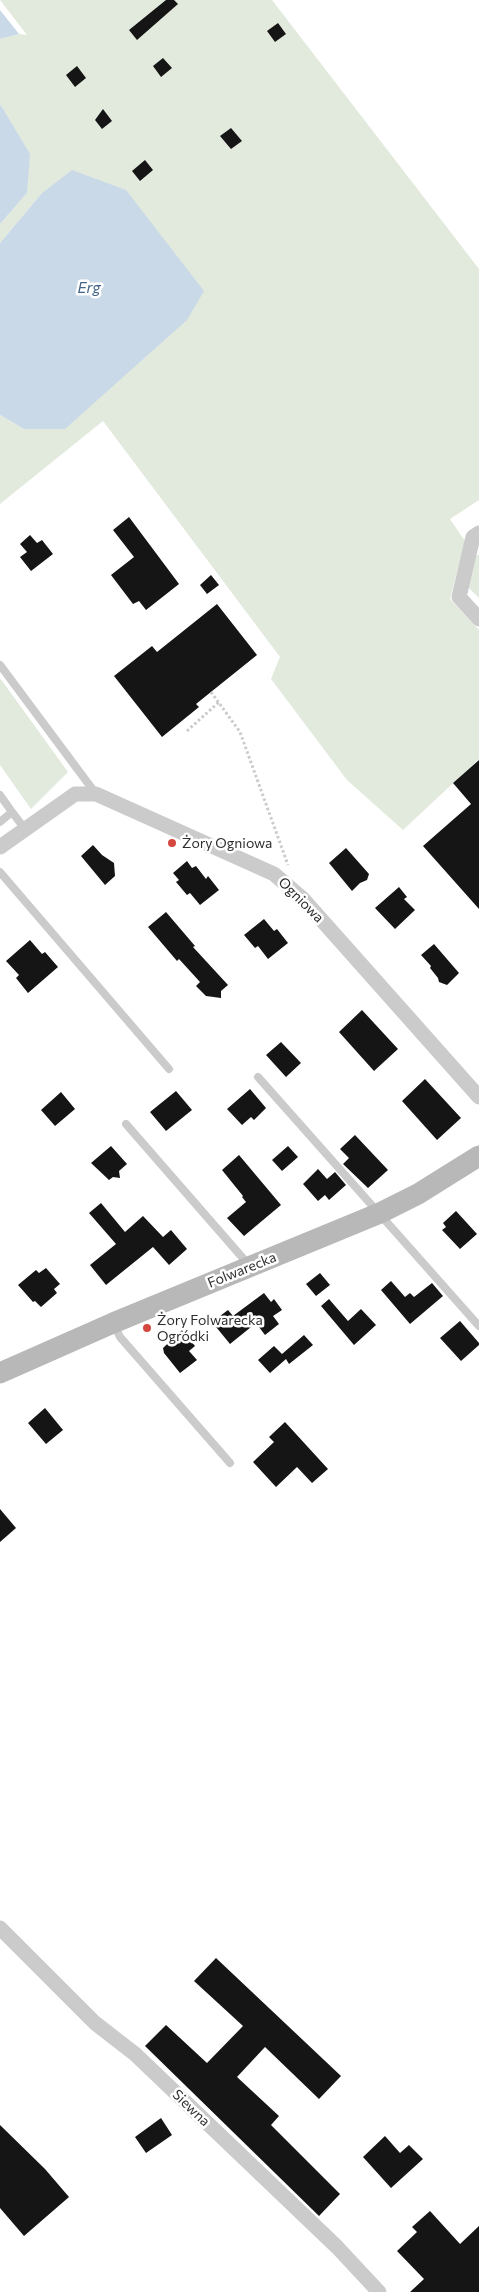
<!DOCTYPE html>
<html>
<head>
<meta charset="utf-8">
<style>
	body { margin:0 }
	canvas { display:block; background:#fff }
</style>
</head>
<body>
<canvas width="479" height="2292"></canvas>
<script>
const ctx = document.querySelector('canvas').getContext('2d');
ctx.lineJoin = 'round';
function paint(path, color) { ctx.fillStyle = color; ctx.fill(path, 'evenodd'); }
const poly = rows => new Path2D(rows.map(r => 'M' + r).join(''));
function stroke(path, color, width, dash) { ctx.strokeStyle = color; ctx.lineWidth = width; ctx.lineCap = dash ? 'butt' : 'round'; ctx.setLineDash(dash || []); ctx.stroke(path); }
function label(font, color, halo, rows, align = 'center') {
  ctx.font = font + ' Commissioner,sans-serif'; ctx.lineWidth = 5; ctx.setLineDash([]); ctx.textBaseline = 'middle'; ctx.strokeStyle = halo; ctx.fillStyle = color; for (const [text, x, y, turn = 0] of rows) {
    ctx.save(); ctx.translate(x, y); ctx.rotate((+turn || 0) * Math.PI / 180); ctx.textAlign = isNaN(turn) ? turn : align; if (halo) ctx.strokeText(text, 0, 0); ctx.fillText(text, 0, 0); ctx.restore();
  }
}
paint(poly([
	[0,0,272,0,479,269,479,500,450,519,465,541,450,599,479,630,479,759,403,830,347,780,271,679,280,657,103,421,0,504,0,415,24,429,41,194,0,243,0,224,27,193,12,126,0,104,0,39,19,34,27,35],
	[479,554,479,598,468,587,476,556],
	[0,678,68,772,31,809,0,765]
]), '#e2eadd');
paint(poly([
	[0,10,19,34,0,39],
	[0,104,30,154,27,193,0,224],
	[72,170,126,190,204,291,187,320,65,429,24,429,0,415,0,243,41,194]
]), '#cad9e8');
paint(poly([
	[166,0,174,0,178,4,137,40,129,30],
	[278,23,286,34,275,42,267,31],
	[163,58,172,68,161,77,153,66],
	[77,66,86,78,75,87,66,75],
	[103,109,112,121,102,129,95,120],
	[231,128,242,141,231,149,220,136],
	[145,160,153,170,140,181,132,171],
	[129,517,179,584,146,610,139,601,133,604,111,575,134,557,113,530],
	[30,535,37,543,42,540,53,554,31,571,20,557,27,552,20,544],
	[211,575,219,585,207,594,200,585],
	[217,604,257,655,196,704,199,707,162,737,114,676,152,646,157,652],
	[479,760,479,909,423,846,471,804,453,783],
	[93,845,102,855,114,863,115,876,105,885,81,856],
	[346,848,369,874,367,880,360,883,352,891,329,863],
	[187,861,192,868,196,866,206,879,208,876,219,890,200,905,190,893,187,895,176,882,179,880,173,873],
	[399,887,407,897,404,899,415,910,395,929,375,908],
	[166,912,195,946,193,947,228,985,221,991,221,998,206,996,196,986,200,982,179,959,177,961,148,927],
	[264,919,274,931,277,929,288,943,268,959,258,946,255,948,244,935],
	[30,940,42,954,45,952,58,967,28,993,16,978,19,975,6,961],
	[434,944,459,973,447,985,439,982,438,978,430,968,431,966,421,955],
	[362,1010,398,1049,374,1071,339,1032],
	[281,1042,301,1063,286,1077,266,1055],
	[425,1079,461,1118,437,1140,402,1101],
	[250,1089,266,1108,254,1120,251,1117,242,1125,227,1109],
	[176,1091,192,1110,166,1131,150,1112],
	[61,1092,75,1109,55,1126,41,1110],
	[355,1135,388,1170,368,1188,343,1164,349,1158,340,1149],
	[111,1146,127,1164,119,1171,120,1178,113,1177,109,1180,91,1163],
	[288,1146,298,1157,282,1171,272,1160],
	[239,1155,281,1205,244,1236,227,1218,246,1202,242,1197,243,1196,222,1170],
	[318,1169,327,1179,335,1172,346,1185,329,1200,325,1195,318,1201,303,1184],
	[101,1203,125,1232,143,1216,163,1237,171,1230,187,1249,169,1265,153,1247,106,1285,90,1265,116,1244,89,1213],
	[456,1211,477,1234,460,1249,442,1230,446,1227,443,1223],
	[46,1268,60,1284,54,1289,57,1293,41,1307,35,1301,33,1302,18,1285,36,1270,39,1273],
	[320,1273,330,1285,316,1296,306,1284],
	[391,1281,405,1297,410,1293,414,1297,432,1283,443,1296,410,1324,381,1290],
	[264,1293,271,1302,274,1299,282,1310,273,1316,279,1324,265,1335,256,1323,230,1344,212,1322,228,1310,233,1316],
	[329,1299,348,1321,361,1309,376,1325,354,1345,321,1306],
	[460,1321,479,1343,479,1345,461,1361,440,1338],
	[182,1330,195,1346,189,1351,197,1360,180,1373,164,1353,163,1348],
	[304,1335,313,1345,289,1364,286,1359,270,1373,258,1360,274,1346,282,1354],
	[45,1408,63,1430,46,1444,28,1423],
	[285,1422,328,1469,312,1483,297,1467,276,1487,253,1462,274,1442,269,1437],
	[0,1509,16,1528,0,1542],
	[216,1958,341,2076,319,2099,265,2047,237,2077,279,2116,271,2125,340,2194,319,2216,145,2046,166,2025,207,2063,243,2026,194,1981],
	[161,2118,172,2135,146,2153,135,2137],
	[0,2125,45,2169,69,2197,24,2236,0,2208],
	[385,2136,400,2153,409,2145,423,2159,391,2188,363,2157],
	[430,2211,460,2244,479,2226,479,2292,410,2292,424,2279,397,2251,417,2232,412,2227]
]), '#151515');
stroke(poly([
	[211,692,240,732,288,865],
	[187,731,219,702]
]), '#cbcbcb', 3, [2.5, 2.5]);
stroke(poly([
	[0,665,96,794],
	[0,795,12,812,0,822],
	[12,812,25,829],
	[0,872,169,1069],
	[258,1077,479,1326],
	[126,1124,248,1264],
	[114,1325,120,1337,230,1463]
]), '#cbcbcb', 8);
stroke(poly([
	[479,533,473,537,459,597,479,619],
	[0,847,75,794,96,794,274,874,303,899,479,1097],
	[0,1928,95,2023,135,2054,337,2247,379,2292]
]), '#cbcbcb', 15);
stroke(poly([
	[0,1373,113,1323,380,1213,418,1194,479,1156]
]), '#b8b8b8', 21);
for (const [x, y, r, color] of [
	[172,843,5,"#d5483f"],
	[147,1328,5,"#d5483f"]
]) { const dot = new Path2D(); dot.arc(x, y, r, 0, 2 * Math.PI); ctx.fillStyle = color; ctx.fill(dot); stroke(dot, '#fff', 2); }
label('14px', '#2e2e2e', '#fff', [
	["Żory Ogniowa",182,843],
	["Żory Folwarecka",157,1320],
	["Ogródki",157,1336]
], 'left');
label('14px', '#2e2e2e', '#fff', [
	["Ogniowa",301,900,45],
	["Folwarecka",242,1270,-22],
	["Siewna",191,2108,44]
]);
label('italic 15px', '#436488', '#fff', [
	["Erg",89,288]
]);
</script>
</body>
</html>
